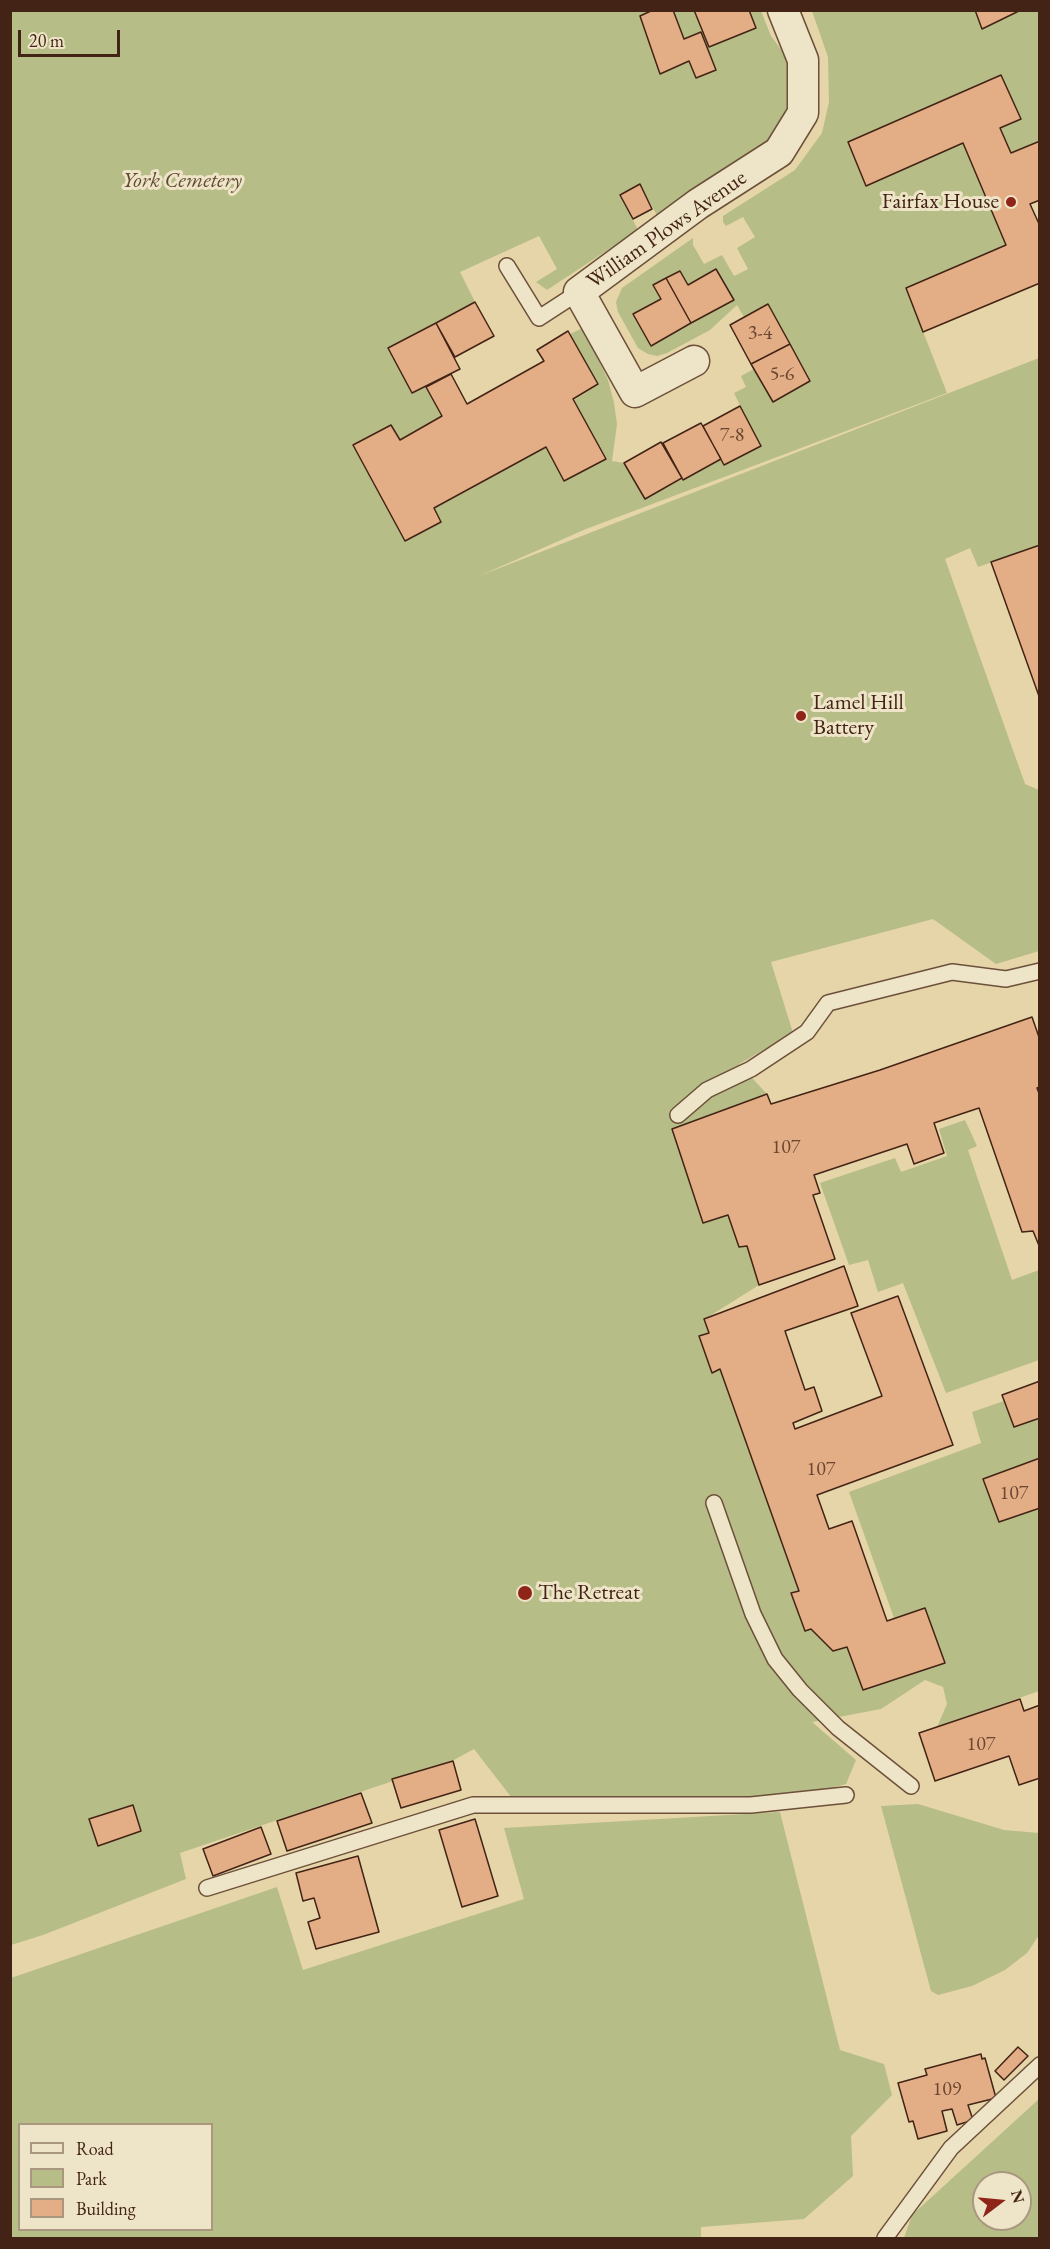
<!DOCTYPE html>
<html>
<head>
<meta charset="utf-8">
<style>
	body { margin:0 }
	#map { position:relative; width:1050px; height:2249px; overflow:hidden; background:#e5d5a9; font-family:"EB Garamond",serif }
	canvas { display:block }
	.frame { position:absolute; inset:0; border:12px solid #432315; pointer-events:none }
	.legend { position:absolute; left:18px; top:2123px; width:195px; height:108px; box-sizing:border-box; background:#eee4c7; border:2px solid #aa9780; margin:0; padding:8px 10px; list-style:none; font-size:18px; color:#432315 }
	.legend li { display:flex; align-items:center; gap:12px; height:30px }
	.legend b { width:30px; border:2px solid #aa9780 }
	.north { position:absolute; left:972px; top:2171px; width:60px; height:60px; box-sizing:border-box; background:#eee4c7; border:2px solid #aa9780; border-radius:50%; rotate:74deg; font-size:16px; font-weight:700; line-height:24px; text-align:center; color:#432315 }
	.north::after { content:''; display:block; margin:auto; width:21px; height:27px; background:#8f2418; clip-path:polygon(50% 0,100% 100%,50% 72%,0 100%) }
	.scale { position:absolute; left:18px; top:30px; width:102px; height:27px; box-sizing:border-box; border:3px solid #432315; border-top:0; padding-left:8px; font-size:18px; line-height:21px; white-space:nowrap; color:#432315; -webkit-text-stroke:4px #eee4c7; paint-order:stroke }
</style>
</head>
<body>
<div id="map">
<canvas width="1050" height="2249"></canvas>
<div class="frame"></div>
<ul class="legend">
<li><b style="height:8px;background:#eee4c7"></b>Road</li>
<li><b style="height:16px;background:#b6bd87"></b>Park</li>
<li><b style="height:16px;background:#e3ae85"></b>Building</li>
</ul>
<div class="north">N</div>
<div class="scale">20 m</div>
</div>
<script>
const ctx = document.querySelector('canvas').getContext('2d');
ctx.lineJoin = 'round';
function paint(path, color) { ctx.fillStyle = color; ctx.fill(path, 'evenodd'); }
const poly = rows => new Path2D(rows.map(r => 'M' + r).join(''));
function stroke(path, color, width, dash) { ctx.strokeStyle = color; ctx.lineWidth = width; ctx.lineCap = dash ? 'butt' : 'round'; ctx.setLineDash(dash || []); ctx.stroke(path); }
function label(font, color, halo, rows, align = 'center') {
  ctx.font = font + ' "EB Garamond",serif'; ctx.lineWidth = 6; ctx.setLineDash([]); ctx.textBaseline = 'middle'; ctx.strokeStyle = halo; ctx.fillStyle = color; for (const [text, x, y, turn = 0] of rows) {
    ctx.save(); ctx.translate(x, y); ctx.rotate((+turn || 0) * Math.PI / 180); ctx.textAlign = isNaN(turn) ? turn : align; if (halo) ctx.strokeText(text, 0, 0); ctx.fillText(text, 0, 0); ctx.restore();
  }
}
paint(poly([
	[11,11,653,11,640,16,660,74,689,61,696,78,716,70,701,32,684,39,673,11,694,11,709,47,756,28,749,11,761,11,771,36,785,55,791,69,791,112,769,142,658,217,640,185,620,194,638,230,547,290,536,282,557,269,539,236,460,272,475,302,389,348,412,393,426,387,442,416,400,440,391,426,353,445,405,541,441,522,434,508,546,447,564,481,606,459,574,400,598,385,570,334,583,328,608,380,614,403,617,424,612,461,624,463,645,499,721,459,724,465,760,446,734,393,746,387,741,376,754,369,773,402,810,380,768,304,744,317,737,305,710,330,667,353,657,356,648,354,638,348,618,312,616,302,622,288,693,238,693,245,704,264,722,255,734,276,748,269,737,248,755,237,743,217,726,226,723,222,723,216,795,170,822,133,829,102,828,57,812,11,975,11,982,28,1021,11,1039,11,1039,141,1011,153,1000,128,1021,118,1001,75,848,142,867,186,963,143,1006,245,906,288,947,393,586,529,479,576,1039,358,1039,545,978,567,970,548,945,559,1025,784,1039,790,1039,951,996,964,933,919,771,962,793,1033,739,1064,767,1094,672,1129,703,1223,728,1215,739,1247,747,1246,759,1285,705,1319,709,1333,699,1337,712,1372,720,1369,799,1591,791,1594,805,1630,811,1629,847,1647,863,1690,944,1663,925,1609,894,1618,849,1492,981,1443,972,1412,1004,1401,1014,1427,1039,1418,1039,1458,983,1479,999,1522,1039,1508,1039,1691,937,1727,947,1704,943,1687,925,1680,881,1709,812,1722,856,1760,846,1784,784,1801,515,1802,474,1749,452,1761,180,1853,186,1879,43,1935,11,1945],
	[716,269,734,299,651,346,661,299,654,285,680,271,688,285],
	[965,1120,977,1146,968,1150,1012,1280,1039,1270,1039,1360,946,1393,903,1283,878,1292,868,1260,849,1265,820,1183,895,1158,901,1172,947,1156,939,1129],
	[918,1804,1004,1830,1039,1833,1039,1935,1027,1953,1005,1970,972,1986,938,1995,931,1991,881,1806],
	[780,1812,840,2050,884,2064,892,2095,851,2136,853,2176,804,2219,701,2227,701,2238,11,2238,11,1978,277,1887,303,1970,524,1899,504,1828],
	[20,2124,212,2124,212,2230,20,2230],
	[1039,2099,1039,2238,904,2238,912,2215],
	[984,2183,1020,2183,1020,2219,984,2219]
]), '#b6bd87');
const building = poly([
	[653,10,673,10,684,39,701,32,716,70,696,78,689,61,660,74,640,16,653,10],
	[694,10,749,10,756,28,709,47,694,10],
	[975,10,1021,10,982,29,975,10],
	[1001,75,1021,119,1000,128,1011,153,1040,141,1040,200,1030,204,1040,226,1040,283,923,332,906,288,1006,245,963,143,866,186,848,142,1001,75],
	[640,184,652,209,633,219,620,195,640,184],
	[716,269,734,300,691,323,666,278,680,271,688,285,716,269],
	[666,278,691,323,651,346,633,314,661,299,653,285,666,278],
	[475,302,494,336,455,357,436,323,475,302],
	[768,304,790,344,751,364,730,325,768,304],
	[436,323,460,369,412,393,388,348,436,323],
	[568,331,598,384,573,399,606,459,564,481,546,447,434,508,441,522,405,541,353,445,391,425,400,440,442,416,426,387,451,374,467,404,544,361,537,350,568,331],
	[790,344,810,381,773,402,751,364,790,344],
	[740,406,761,446,724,465,703,426,740,406],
	[701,423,721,459,683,480,663,443,701,423],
	[661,442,682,478,645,499,624,463,661,442],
	[1040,545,1040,699,991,562,1040,545],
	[1032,1017,1040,1040,1040,1087,1037,1088,1040,1096,1040,1248,1033,1231,1022,1232,979,1108,934,1123,944,1153,914,1164,907,1144,814,1175,820,1193,813,1195,835,1259,759,1285,747,1246,739,1247,728,1215,703,1223,672,1129,767,1094,771,1104,880,1070,1032,1017],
	[844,1266,858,1306,785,1331,805,1390,814,1387,822,1411,793,1423,795,1429,882,1396,851,1313,898,1296,953,1445,817,1495,829,1529,852,1521,887,1621,925,1608,945,1663,863,1690,847,1647,833,1651,811,1629,805,1631,791,1593,799,1591,720,1369,712,1373,699,1336,709,1333,704,1319,844,1266],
	[1040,1381,1040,1418,1014,1427,1002,1395,1040,1381],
	[1040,1458,1040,1508,999,1522,983,1479,1040,1458],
	[1020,1699,1024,1711,1040,1705,1040,1778,1019,1785,1009,1756,935,1781,919,1733,1020,1699],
	[453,1761,461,1790,401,1808,392,1779,453,1761],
	[361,1793,372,1823,287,1851,277,1821,361,1793],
	[133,1805,141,1831,98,1846,89,1819,133,1805],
	[475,1819,498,1896,462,1907,439,1830,475,1819],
	[261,1827,271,1854,213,1876,203,1849,261,1827],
	[358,1856,379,1932,316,1949,308,1922,320,1918,314,1898,303,1901,296,1873,358,1856],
	[1018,2047,1028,2056,1004,2080,995,2071,1018,2047],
	[981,2054,982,2059,985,2058,996,2098,968,2105,973,2120,957,2125,952,2109,942,2111,947,2131,918,2139,913,2121,909,2122,898,2083,927,2075,925,2069,981,2054]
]);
paint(building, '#e3ae85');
stroke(building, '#432315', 1.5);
const service = poly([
	[507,266,539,318,579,292],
	[678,1115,707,1090,751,1069,807,1032,828,1003,952,972,1006,979,1040,971],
	[714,1503,753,1614,775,1659,800,1690,838,1728,911,1786],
	[207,1888,473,1805,751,1805,846,1795],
	[885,2238,951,2148,1040,2065]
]);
const minor = poly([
	[694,361,635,392,579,292,698,204,779,152,803,113,803,60,783,10]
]);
stroke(service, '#6c503a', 18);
stroke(minor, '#6c503a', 33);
stroke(service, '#eee4c7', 15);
stroke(minor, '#eee4c7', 30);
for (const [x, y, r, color] of [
	[1011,202,6,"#8f2418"],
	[801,716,6,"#8f2418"],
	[525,1593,8,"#8f2418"]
]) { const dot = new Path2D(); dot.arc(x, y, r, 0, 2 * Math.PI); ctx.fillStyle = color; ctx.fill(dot); stroke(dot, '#eee4c7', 2); }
label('20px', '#6b4631', null, [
	["3-4",760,334],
	["5-6",782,375],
	["7-8",732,436],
	["107",786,1148],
	["107",821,1470],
	["107",1014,1494],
	["107",981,1745],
	["109",947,2090]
]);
label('italic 22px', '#604a32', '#eee4c7', [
	["York Cemetery",182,181]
]);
label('22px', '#432315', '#eee4c7', [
	["Fairfax House",999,202,"right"],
	["Lamel Hill",813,703],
	["Battery",813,728],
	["The Retreat",538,1593]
], 'left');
label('22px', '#432315', '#eee4c7', [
	["William Plows Avenue",667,230,-35]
]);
</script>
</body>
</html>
